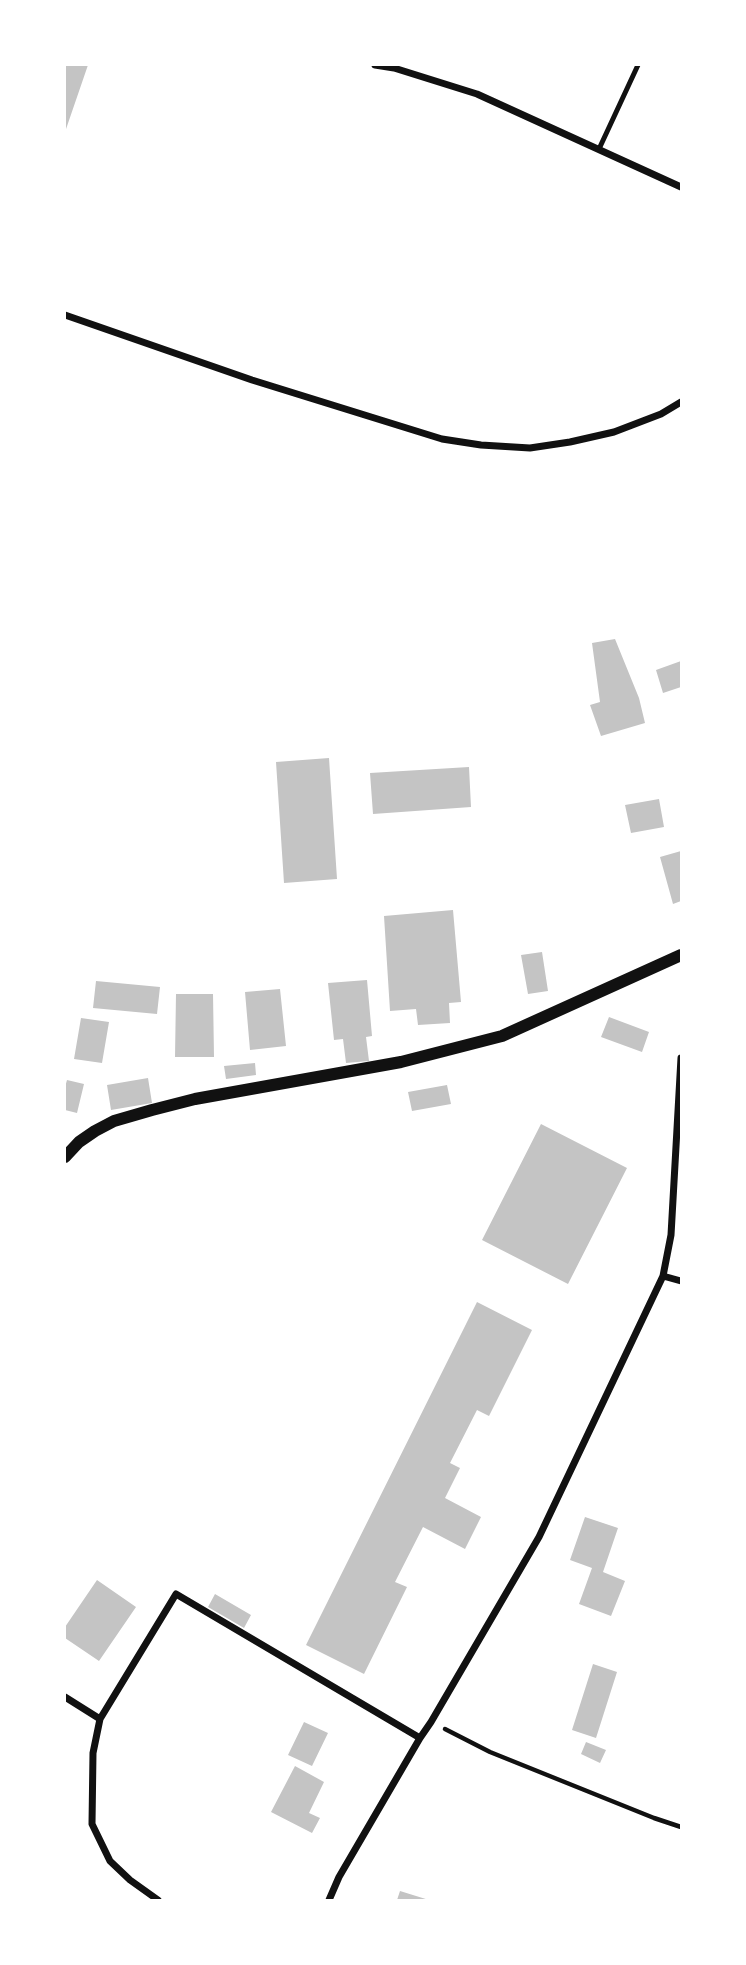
<!DOCTYPE html>
<html>
<head>
<meta charset="utf-8">
<style>
	body { margin:0 }
	#map { position:relative; width:746px; height:1965px; overflow:hidden; background:#fff; font-family:"Roboto Serif",serif }
	canvas { display:block }
	.frame { position:absolute; inset:0; border:66px solid #fff; pointer-events:none }
</style>
</head>
<body>
<div id="map">
<canvas width="746" height="1965"></canvas>
<div class="frame"></div>
</div>
<script>
const ctx = document.querySelector('canvas').getContext('2d');
ctx.lineJoin = 'round';
function paint(path, color) { ctx.fillStyle = color; ctx.fill(path, 'evenodd'); }
const poly = rows => new Path2D(rows.map(r => 'M' + r).join(''));
function stroke(path, color, width, dash) { ctx.strokeStyle = color; ctx.lineWidth = width; ctx.lineCap = dash ? 'butt' : 'round'; ctx.setLineDash(dash || []); ctx.stroke(path); }
paint(poly([
	[65,65,88,65,65,132],
	[615,639,639,698,645,723,601,736,590,705,600,702,592,643],
	[681,661,681,687,663,693,656,670],
	[329,758,337,879,284,883,276,762],
	[469,767,471,807,373,814,370,773],
	[659,799,664,827,631,833,625,805],
	[681,851,681,901,673,904,660,857],
	[453,910,461,1002,449,1003,450,1023,418,1025,416,1009,390,1011,384,916],
	[542,952,548,991,528,994,521,955],
	[367,980,372,1036,366,1037,369,1061,346,1063,343,1039,334,1040,328,983],
	[96,981,160,987,157,1014,93,1008],
	[280,989,286,1046,250,1050,245,992],
	[176,994,213,994,214,1057,175,1057],
	[609,1017,649,1032,642,1052,601,1037],
	[81,1018,109,1022,102,1063,74,1059],
	[255,1063,256,1075,226,1079,224,1066],
	[148,1078,152,1103,111,1110,107,1085],
	[67,1080,84,1084,77,1113,65,1110,65,1087],
	[447,1085,451,1104,412,1111,408,1092],
	[541,1124,627,1168,568,1284,482,1240],
	[477,1302,532,1330,489,1416,477,1410,450,1463,460,1468,445,1498,481,1517,465,1549,423,1527,395,1582,407,1587,364,1674,306,1645],
	[585,1517,618,1528,603,1572,625,1581,611,1616,579,1604,592,1568,570,1560],
	[97,1580,136,1607,99,1661,65,1638,65,1627],
	[215,1594,251,1615,244,1628,208,1607],
	[593,1664,617,1672,596,1738,572,1730],
	[304,1722,328,1733,312,1766,288,1755],
	[586,1742,606,1750,600,1763,581,1754],
	[295,1766,324,1782,309,1813,320,1818,312,1833,271,1812],
	[400,1891,429,1900,397,1900]
]), '#c4c4c4');
stroke(poly([
	[445,1729,490,1752,654,1818,681,1827]
]), '#111', 4.5);
stroke(poly([
	[599,149,638,65]
]), '#111', 5);
stroke(poly([
	[375,65,394,68,477,94,681,187],
	[65,315,252,380,442,439,481,445,530,448,570,442,614,432,661,414,681,402],
	[663,1276,681,1281],
	[65,1697,100,1719],
	[158,1900,130,1880,110,1861,92,1824,93,1753,100,1719,176,1594,420,1738],
	[329,1900,339,1877,420,1738,431,1722,539,1537,663,1276,671,1235,681,1058]
]), '#111', 7);
stroke(poly([
	[65,1157,79,1142,95,1131,114,1121,152,1110,195,1099,401,1062,502,1036,681,955]
]), '#111', 12);
</script>
</body>
</html>
